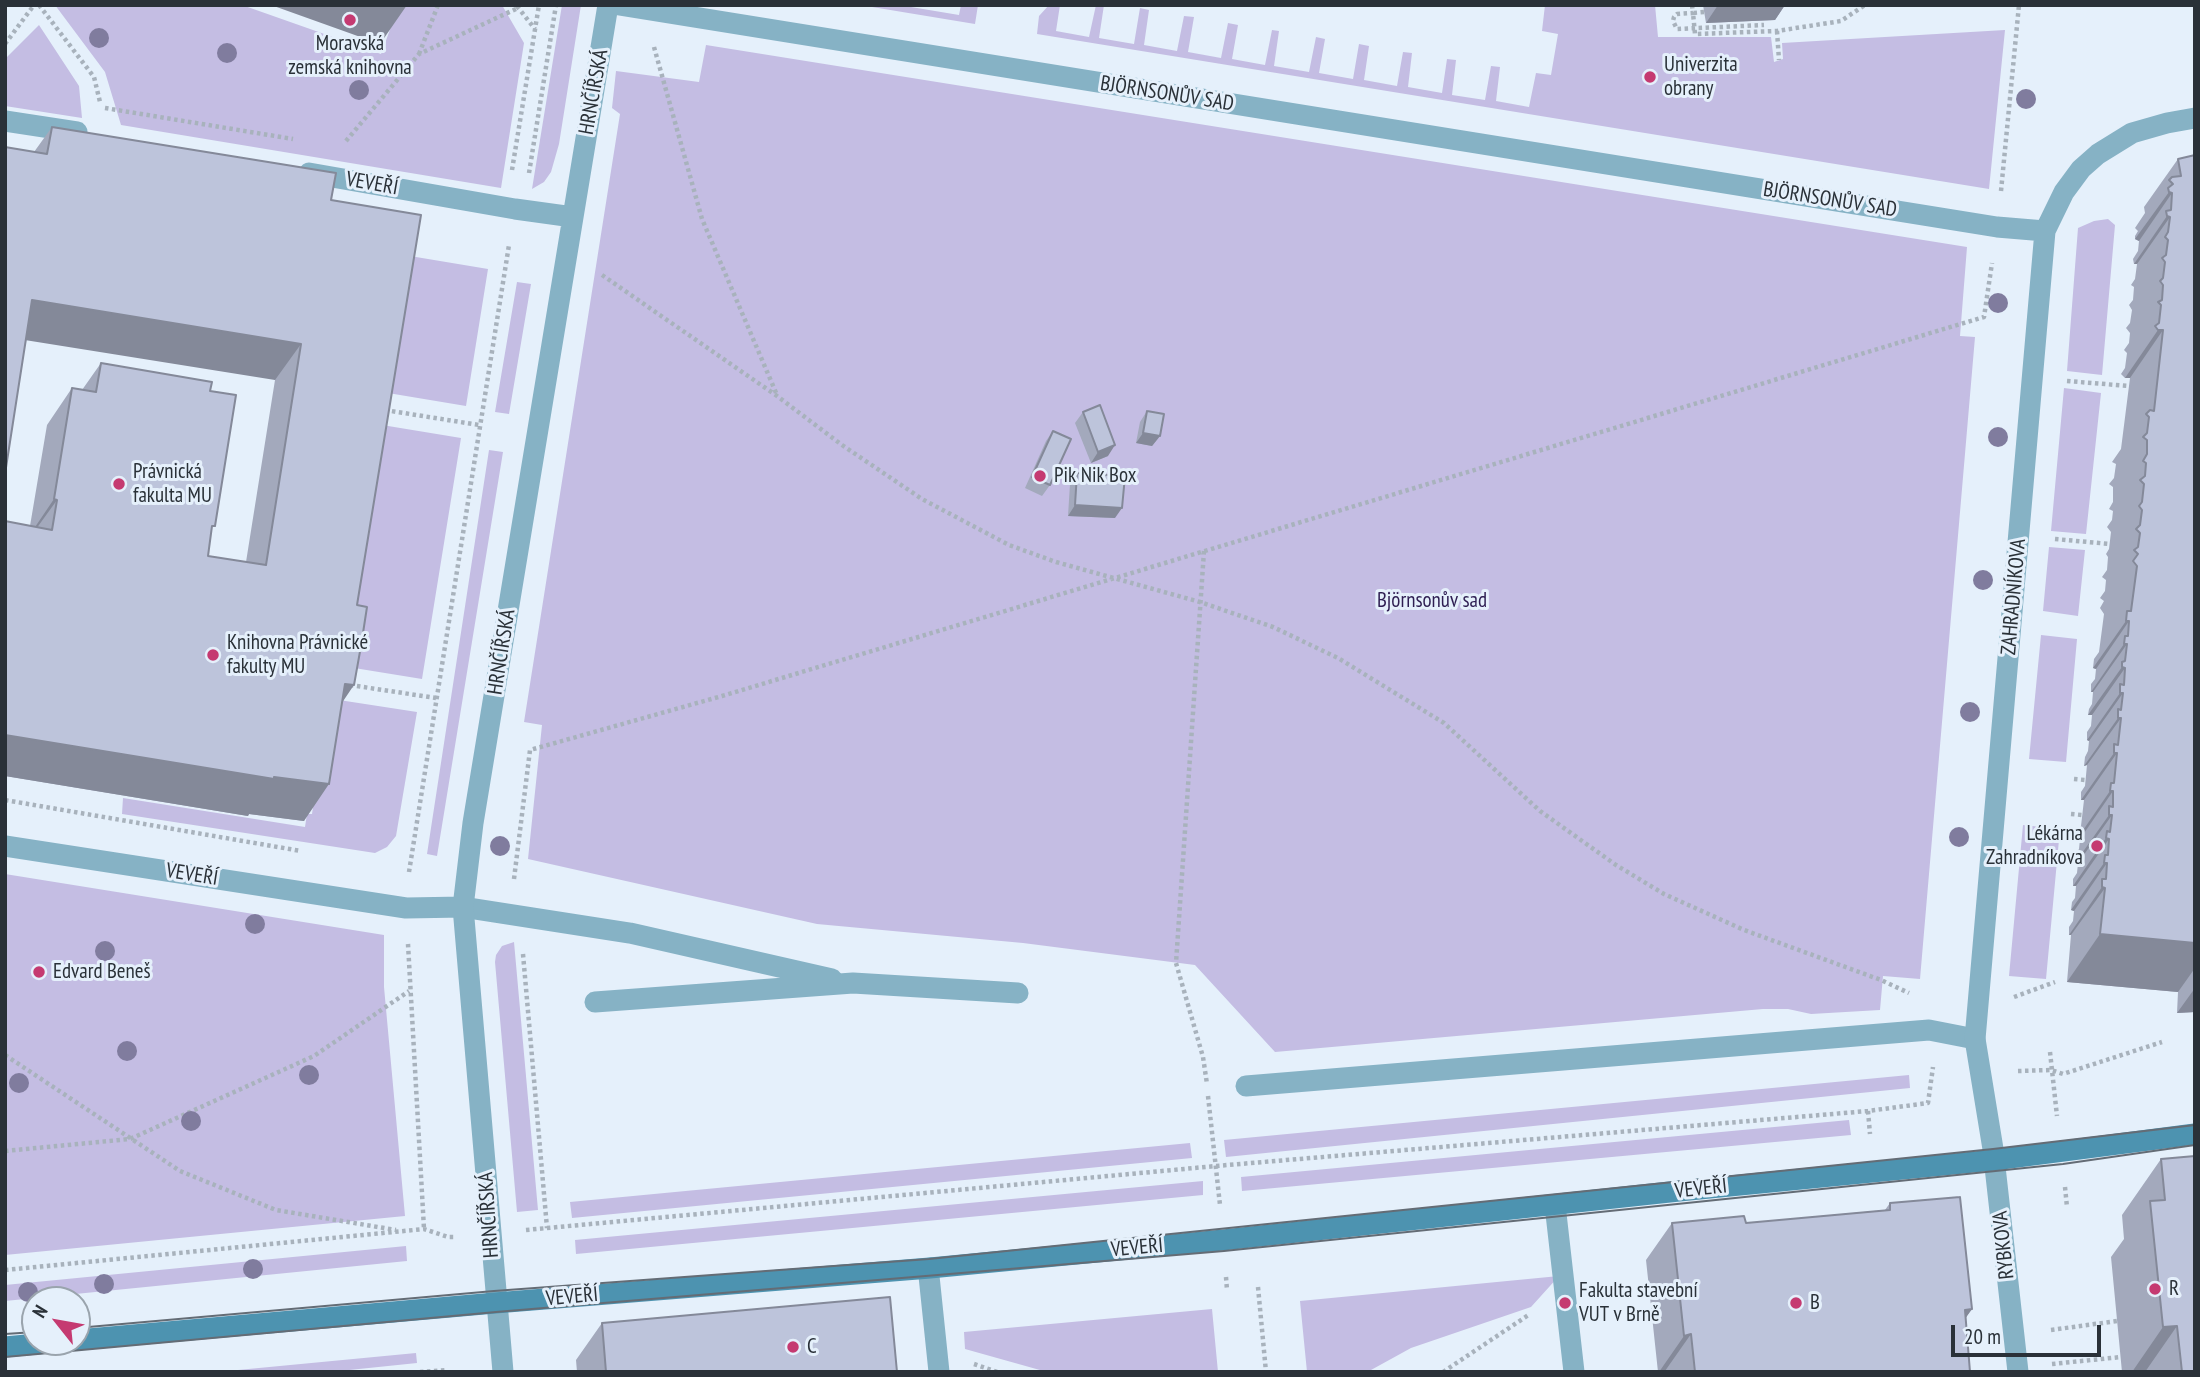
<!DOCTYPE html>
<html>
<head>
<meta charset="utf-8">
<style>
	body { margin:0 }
	#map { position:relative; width:2200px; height:1377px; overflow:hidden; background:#e5f0fb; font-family:"PT Sans Narrow",sans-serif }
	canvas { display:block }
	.frame { position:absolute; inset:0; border:7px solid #2a3138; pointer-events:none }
	.north { position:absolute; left:21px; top:1286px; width:70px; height:70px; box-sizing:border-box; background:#e5f0fb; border:2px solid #9aa4ad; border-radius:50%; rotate:301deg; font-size:19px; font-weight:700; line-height:28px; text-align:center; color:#2a3138 }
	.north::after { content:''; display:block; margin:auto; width:24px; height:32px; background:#c53a71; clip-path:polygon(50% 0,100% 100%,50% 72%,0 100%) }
	.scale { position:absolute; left:1951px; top:1325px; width:150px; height:32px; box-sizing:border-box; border:4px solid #2a3138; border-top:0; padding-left:9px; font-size:21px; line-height:24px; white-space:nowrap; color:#2a3138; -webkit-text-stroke:5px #e5f0fb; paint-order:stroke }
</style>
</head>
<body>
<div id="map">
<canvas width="2200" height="1377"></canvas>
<div class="frame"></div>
<div class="north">N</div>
<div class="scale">20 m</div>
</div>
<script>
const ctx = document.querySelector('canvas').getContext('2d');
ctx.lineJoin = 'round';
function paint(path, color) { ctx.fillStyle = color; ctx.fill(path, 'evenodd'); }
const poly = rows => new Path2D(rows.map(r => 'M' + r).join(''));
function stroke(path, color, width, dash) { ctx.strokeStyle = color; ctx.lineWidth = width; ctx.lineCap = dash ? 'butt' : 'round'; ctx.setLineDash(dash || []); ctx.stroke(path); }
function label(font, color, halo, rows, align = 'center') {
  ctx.font = font + ' "PT Sans Narrow",sans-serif'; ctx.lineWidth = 6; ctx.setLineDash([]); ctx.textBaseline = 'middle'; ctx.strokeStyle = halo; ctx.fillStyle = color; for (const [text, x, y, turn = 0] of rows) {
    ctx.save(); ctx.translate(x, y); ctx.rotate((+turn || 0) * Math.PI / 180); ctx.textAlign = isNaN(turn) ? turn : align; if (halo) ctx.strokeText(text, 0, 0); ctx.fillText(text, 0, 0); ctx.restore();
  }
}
paint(poly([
	[55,5,242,5,381,54,399,5,502,5,524,43,501,188,121,125,105,72],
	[562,5,581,5,559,144,551,172,544,182,532,189],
	[860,5,899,5,959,15,961,5,978,5,975,24],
	[1049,5,1060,5,1056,31,1089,37,1096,5,1104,5,1099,38,1134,44,1140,8,1149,10,1144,45,1177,51,1184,16,1194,17,1188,52,1221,58,1228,23,1238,25,1232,59,1265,65,1272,30,1279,31,1274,66,1309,72,1316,37,1325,39,1319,73,1353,79,1359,44,1369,46,1364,80,1397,86,1403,52,1412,53,1408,87,1442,93,1447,59,1456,60,1452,95,1485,100,1491,66,1500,67,1496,101,1529,107,1536,73,1551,75,1558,34,1542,31,1545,5,1655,5,1658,37,1771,37,1774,62,1783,59,1782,43,2005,30,1989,189,1037,34,1039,16],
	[39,25,79,86,82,118,5,106,5,59],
	[706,45,1967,247,1960,336,1975,337,1920,979,1883,976,1880,1010,1811,1014,1788,1009,1763,1009,1275,1052,1195,965,1023,943,817,924,528,859,542,725,524,722,620,114,612,108,616,71,699,82],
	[2108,219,2115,225,2102,375,2067,371,2078,228,2094,221],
	[404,255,488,269,466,406,382,392],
	[517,282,531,284,509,414,495,412],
	[2064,388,2101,393,2086,534,2051,531],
	[376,424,461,438,422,679,348,667],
	[489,450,503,452,437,856,427,854],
	[2049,547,2085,550,2078,616,2043,611],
	[2041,635,2077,639,2066,762,2029,759],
	[339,700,417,712,396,836,387,847,375,853,122,814,123,798,305,827,307,814,312,814,325,726],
	[2023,825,2060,829,2046,979,2009,976],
	[5,874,384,935,384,987,405,1216,5,1255],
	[514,942,538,1210,517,1212,495,962,496,955,502,946],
	[1909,1075,1910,1088,1226,1157,1224,1140],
	[1849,1120,1851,1135,1242,1191,1241,1177],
	[1190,1143,1192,1158,572,1218,570,1202],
	[1203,1181,1203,1195,576,1254,575,1240],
	[406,1246,407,1261,5,1301,5,1285],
	[1559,1276,1531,1307,1411,1348,1371,1370,1307,1372,1300,1301],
	[1212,1309,1218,1372,1047,1372,965,1349,964,1332],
	[416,1353,417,1363,330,1372,217,1372]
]), '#c4bde3');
stroke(poly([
	[39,5,94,77,100,102],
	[1692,5,1693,13,1677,14,1674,17,1673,21,1677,29,1764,25],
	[517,6,535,29],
	[1704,12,1693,13,1695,34,1777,31,1841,21,1865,5],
	[1777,31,1779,60],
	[5,44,34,5],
	[654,47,702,219,777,395],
	[419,54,438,5],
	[105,108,293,139],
	[346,141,419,54,518,8],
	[512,170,539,5],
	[529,173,556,5],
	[2001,191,2019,5],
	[602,275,777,396,842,445,922,499,1009,545,1056,562,1200,602,1273,627,1338,658,1444,723,1540,811,1616,865,1664,894,1744,930,1881,980,1909,993],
	[2067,381,2129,386],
	[385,410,479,425],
	[2055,539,2110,544],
	[1204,551,1176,963,1203,1057,1207,1084],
	[350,685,436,698],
	[2074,779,2085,780],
	[5,800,301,851],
	[2071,814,2082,815],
	[409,872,509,245],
	[514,879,530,750,722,696,1984,317,1992,263],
	[408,944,424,1229],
	[523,954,547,1228],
	[2014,997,2055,982],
	[2050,1052,2057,1116],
	[5,1055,180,1171,276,1210,396,1230],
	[2018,1071,2051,1070,2063,1074,2162,1042],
	[1208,1096,1220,1205],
	[1868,1111,1870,1134],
	[5,1151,130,1139,314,1056,409,991],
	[2065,1187,2067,1207],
	[526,1230,1216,1166,1868,1111,1928,1103,1933,1067],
	[5,1270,424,1229,448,1237,455,1237],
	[1226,1277,1227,1290],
	[1258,1287,1266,1372],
	[2051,1330,2117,1321],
	[974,1364,997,1372],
	[2052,1364,2121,1357],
	[420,1372,447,1370,447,1372],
	[1443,1372,1530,1314]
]), '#a8b2bc', 4.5, [3.5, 3.5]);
stroke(poly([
	[463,907,630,933,832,979],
	[595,1002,853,983,1018,993],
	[1246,1086,1929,1030,1975,1039],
	[1555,1205,1574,1372],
	[930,1268,929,1276,939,1372]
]), '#86b2c5', 21);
stroke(poly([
	[619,5,1997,227,2045,231],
	[5,121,77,132],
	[309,173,515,209,573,217],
	[5,846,406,908,463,907],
	[503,1372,463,907,473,823,608,5],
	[2018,1372,1993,1149,1975,1039,2045,231,2064,192,2081,169,2098,154,2132,133,2167,123,2195,118]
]), '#86b2c5', 21);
stroke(poly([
	[77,1340,495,1303,930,1268,1223,1240,1679,1191,1994,1160,2195,1134],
	[5,1347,58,1342]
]), '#4d93b0', 21);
stroke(poly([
	[77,1328,494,1291,929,1259,1993,1149,2195,1125],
	[5,1334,35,1332],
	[5,1357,496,1312,1224,1251,2063,1164,2195,1145]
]), '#646c75', 2);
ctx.fillStyle = '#807c9e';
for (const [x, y] of [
	[99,38],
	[227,53],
	[359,90],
	[2026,99],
	[1998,303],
	[1998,437],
	[1983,580],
	[1970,712],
	[1959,837],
	[500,846],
	[255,924],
	[105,951],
	[127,1051],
	[309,1075],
	[19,1083],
	[191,1121],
	[253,1269],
	[104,1284],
	[28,1292]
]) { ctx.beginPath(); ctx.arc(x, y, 10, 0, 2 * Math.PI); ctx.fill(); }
paint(poly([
	[1703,5,1785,5,1775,20,1706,23],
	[52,127,331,200,357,605,342,702,304,821,249,814,248,816,5,776,5,521,30,526,47,425,72,388,82,390,101,363,210,391,211,531,208,556,246,562,275,380,34,152],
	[2195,155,2195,1012,2177,1013,2178,992,2067,982,2071,935,2069,935,2069,927,2073,921,2074,911,2071,910,2072,902,2075,898,2076,886,2073,886,2073,879,2077,873,2078,863,2075,863,2076,854,2079,849,2080,839,2077,839,2078,831,2081,826,2084,800,2081,800,2081,792,2085,786,2087,765,2084,766,2085,757,2088,751,2089,741,2087,740,2087,732,2091,726,2092,715,2088,715,2089,709,2092,704,2093,692,2091,692,2091,684,2095,679,2096,669,2093,668,2094,659,2099,652,2104,614,2100,608,2104,601,2100,598,2105,591,2106,580,2102,577,2107,570,2108,557,2106,554,2109,549,2111,532,2107,527,2112,520,2113,511,2109,509,2113,502,2113,487,2109,484,2114,478,2116,464,2112,462,2121,449,2130,378,2125,378,2121,374,2125,368,2127,353,2124,350,2129,343,2130,333,2126,328,2130,323,2132,310,2129,305,2133,300,2134,287,2131,285,2135,279,2137,264,2134,264,2133,259,2138,251,2139,241,2135,239,2135,236,2138,231,2135,228,2145,213,2144,207,2178,159],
	[1147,411,1160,436,1152,446,1136,443,1140,422],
	[1083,412,1108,456,1091,463,1075,423],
	[1053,431,1050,485,1042,496,1025,488,1046,441],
	[1077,473,1115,518,1068,516,1070,484],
	[2161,1159,2195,1372,2122,1372,2111,1257,2124,1239,2122,1215],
	[1890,1203,1972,1309,1965,1318,1970,1372,1665,1372,1665,1371,1658,1372,1646,1260,1672,1223,1746,1223,1885,1210],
	[602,1323,897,1372,577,1372,576,1360]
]), '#a3a9bc');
paint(poly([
	[271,5,407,5,380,44],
	[1718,5,1785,5,1775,20,1706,23],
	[2169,192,2172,193,2139,241,2135,239],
	[2167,216,2170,217,2137,264,2134,264],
	[32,300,301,344,275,380,6,337],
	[2158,330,2163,330,2130,378,2125,378],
	[1143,433,1160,436,1152,446,1136,443],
	[1115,445,1108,456,1091,463,1098,452],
	[54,499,57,500,31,536,29,536],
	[1075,505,1122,508,1115,518,1068,516],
	[2126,621,2129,621,2096,669,2093,668],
	[2124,644,2127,644,2093,692,2091,692],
	[2122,667,2125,668,2092,715,2088,715],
	[345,684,354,685,329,722],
	[2120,693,2123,693,2089,741,2087,740],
	[2118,718,2121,718,2087,765,2084,766],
	[5,735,274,777,329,784,304,821,249,814,248,816,5,776],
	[2114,753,2117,753,2084,800,2081,800],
	[2110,791,2113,791,2080,839,2077,839],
	[2109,815,2112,815,2078,863,2075,863],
	[2106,838,2109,839,2076,886,2073,886],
	[2104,863,2107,863,2074,911,2071,910],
	[2102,887,2105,888,2071,935,2069,935],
	[2100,934,2195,943,2195,968,2178,992,2067,982],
	[2195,988,2195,1012,2177,1013],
	[1972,1309,1946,1346,1965,1310],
	[2177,1326,2145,1372,2132,1372,2163,1327],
	[1691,1334,1665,1371,1659,1372,1684,1336]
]), '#848999');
const building = poly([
	[52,127,336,173,331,200,421,215,357,605,367,607,361,646,354,685,345,684,329,784,274,777,274,779,5,735,5,521,52,530,57,500,54,499,72,388,96,392,101,363,212,382,210,391,236,395,215,526,212,526,208,556,266,565,301,344,32,300,5,474,5,147,47,154,52,127],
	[2195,155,2195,943,2100,934,2105,888,2102,887,2102,879,2106,879,2107,863,2104,863,2105,855,2108,855,2109,839,2106,838,2107,831,2110,832,2112,815,2109,815,2109,806,2113,807,2113,791,2110,791,2111,783,2114,783,2117,753,2114,753,2114,744,2118,745,2121,718,2118,718,2118,709,2121,710,2123,693,2120,693,2120,684,2124,685,2125,668,2122,667,2122,662,2125,661,2127,644,2124,644,2125,636,2128,636,2129,621,2126,621,2127,611,2131,611,2137,566,2133,561,2138,554,2134,550,2138,547,2140,533,2136,529,2140,525,2142,510,2139,506,2142,502,2144,484,2140,480,2145,476,2146,463,2143,461,2147,454,2147,440,2143,437,2147,433,2149,417,2146,414,2150,410,2154,411,2163,330,2158,330,2155,326,2159,323,2161,305,2158,302,2162,300,2163,285,2160,281,2163,278,2165,262,2162,258,2166,255,2168,240,2165,237,2168,232,2170,217,2167,216,2166,211,2171,210,2172,193,2169,192,2168,188,2173,184,2169,180,2172,177,2181,176,2178,159,2195,155],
	[1100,405,1115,445,1098,452,1083,412,1100,405],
	[1147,411,1164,414,1160,436,1143,433,1147,411],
	[1053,431,1071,439,1050,485,1032,477,1053,431],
	[1077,473,1125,476,1122,508,1075,505,1077,473],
	[2195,1156,2195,1372,2182,1372,2177,1326,2163,1327,2150,1201,2165,1200,2161,1159,2195,1156],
	[1960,1197,1972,1309,1965,1310,1970,1372,1695,1372,1691,1334,1684,1336,1672,1223,1744,1216,1746,1223,1890,1210,1890,1203,1960,1197],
	[890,1297,897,1372,606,1372,602,1323,890,1297]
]);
paint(building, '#bdc4db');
stroke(building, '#848999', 2);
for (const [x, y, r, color] of [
	[350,20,7,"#c53a71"],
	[1650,77,7,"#c53a71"],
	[1040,476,7,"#c53a71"],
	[119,484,7,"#c53a71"],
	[213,655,7,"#c53a71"],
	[2097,846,7,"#c53a71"],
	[39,972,7,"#c53a71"],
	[2155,1289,7,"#c53a71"],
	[1565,1303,7,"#c53a71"],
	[1796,1303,7,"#c53a71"],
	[793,1347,7,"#c53a71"]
]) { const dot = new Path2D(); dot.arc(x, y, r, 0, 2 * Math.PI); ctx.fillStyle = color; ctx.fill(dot); stroke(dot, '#e5f0fb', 2.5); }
label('21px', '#2a3138', '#e5f0fb', [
	["Moravská",350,44,"center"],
	["zemská knihovna",350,68,"center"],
	["Univerzita",1664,65],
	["obrany",1664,89],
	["Právnická",133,472],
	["fakulta MU",133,496],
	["Pik Nik Box",1054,476],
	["Knihovna Právnické",227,643],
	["fakulty MU",227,667],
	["Lékárna",2083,834,"right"],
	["Zahradníkova",2083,858,"right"],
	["Edvard Beneš",53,972],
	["R",2169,1289],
	["Fakulta stavební",1579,1291],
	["VUT v Brně",1579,1315],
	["B",1810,1303],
	["C",807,1347]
], 'left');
label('21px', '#2a3138', '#e5f0fb', [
	["HRNČÍŘSKÁ",594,92,-80],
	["BJÖRNSONŮV SAD",1167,94,9],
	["VEVEŘÍ",372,184,10],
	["BJÖRNSONŮV SAD",1830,200,9],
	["ZAHRADNÍKOVA",2014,597,-85],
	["HRNČÍŘSKÁ",502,652,-81],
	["VEVEŘÍ",192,875,9],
	["VEVEŘÍ",1701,1189,-6],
	["HRNČÍŘSKÁ",489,1215,-94],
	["RYBKOVA",2004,1245,-96],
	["VEVEŘÍ",1137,1248,-5],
	["VEVEŘÍ",572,1297,-5]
]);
label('21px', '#2e1e52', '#e5f0fb', [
	["Björnsonův sad",1432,601]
]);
</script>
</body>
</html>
